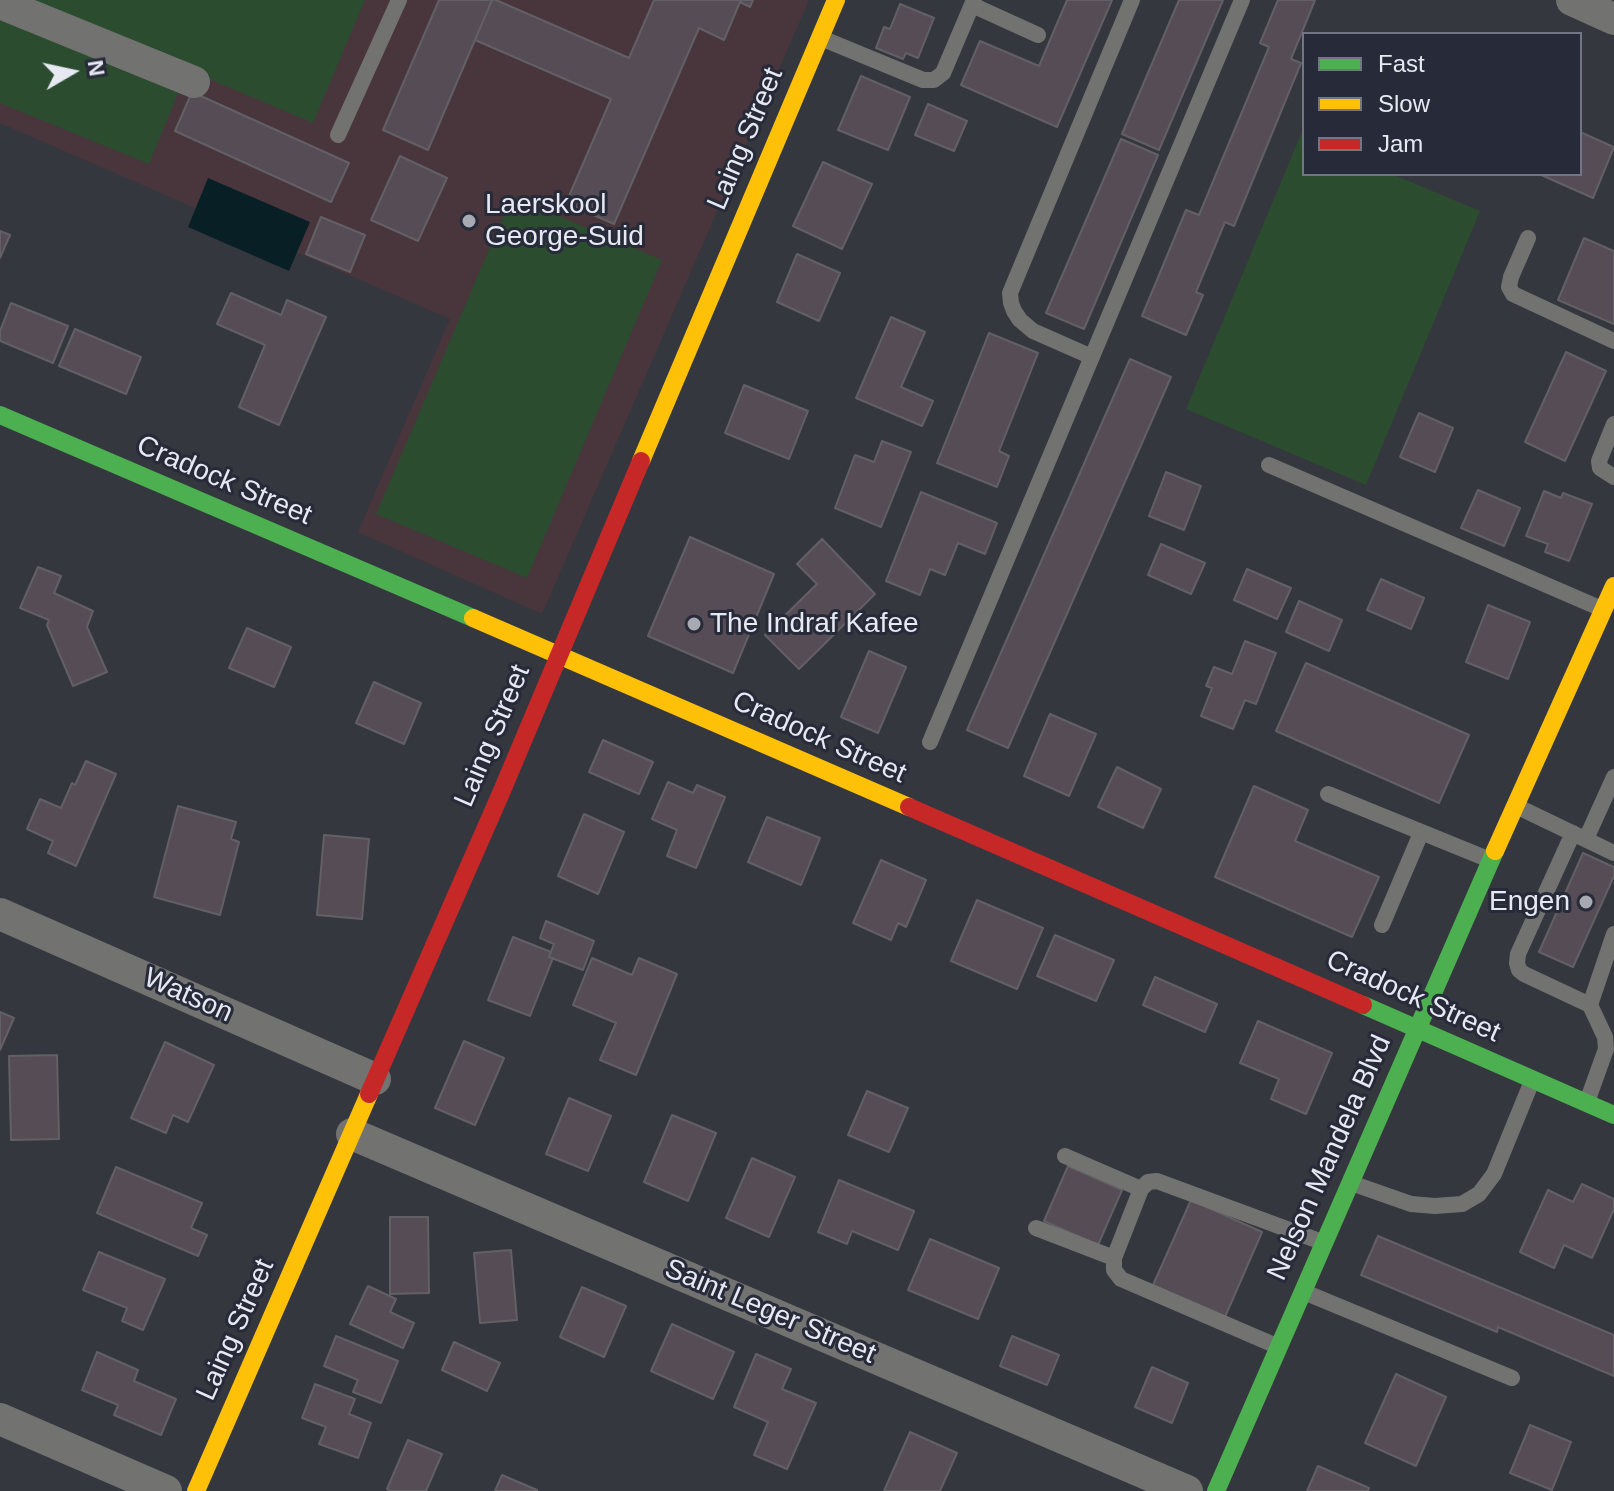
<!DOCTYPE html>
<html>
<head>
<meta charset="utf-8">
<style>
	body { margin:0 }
	#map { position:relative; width:1614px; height:1491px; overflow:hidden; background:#35373f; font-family:Arial,sans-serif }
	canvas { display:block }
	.legend { position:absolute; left:1302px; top:32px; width:280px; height:144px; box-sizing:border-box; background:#272a38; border:2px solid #737682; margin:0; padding:10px 14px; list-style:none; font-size:24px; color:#e6e8f2 }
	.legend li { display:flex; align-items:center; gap:16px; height:40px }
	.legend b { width:40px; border:2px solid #737682 }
	.north { position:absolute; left:32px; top:32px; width:80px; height:80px; -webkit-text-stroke:6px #272a38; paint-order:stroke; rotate:81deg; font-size:22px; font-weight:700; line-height:32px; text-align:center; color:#e6e8f2 }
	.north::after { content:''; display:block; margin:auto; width:28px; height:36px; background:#e6e8f2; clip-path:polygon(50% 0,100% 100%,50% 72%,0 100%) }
</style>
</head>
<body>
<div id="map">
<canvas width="1614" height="1491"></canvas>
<ul class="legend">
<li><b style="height:10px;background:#4caf50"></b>Fast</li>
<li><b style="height:10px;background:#ffc107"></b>Slow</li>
<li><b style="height:10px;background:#c62828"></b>Jam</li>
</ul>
<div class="north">N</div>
</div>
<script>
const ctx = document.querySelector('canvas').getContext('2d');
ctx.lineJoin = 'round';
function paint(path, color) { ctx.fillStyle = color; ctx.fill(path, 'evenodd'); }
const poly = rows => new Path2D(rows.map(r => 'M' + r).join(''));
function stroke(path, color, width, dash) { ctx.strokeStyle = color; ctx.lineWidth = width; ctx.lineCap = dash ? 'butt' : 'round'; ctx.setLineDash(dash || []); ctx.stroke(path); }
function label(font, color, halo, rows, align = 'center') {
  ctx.font = font + ' Arial,sans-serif'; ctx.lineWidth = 6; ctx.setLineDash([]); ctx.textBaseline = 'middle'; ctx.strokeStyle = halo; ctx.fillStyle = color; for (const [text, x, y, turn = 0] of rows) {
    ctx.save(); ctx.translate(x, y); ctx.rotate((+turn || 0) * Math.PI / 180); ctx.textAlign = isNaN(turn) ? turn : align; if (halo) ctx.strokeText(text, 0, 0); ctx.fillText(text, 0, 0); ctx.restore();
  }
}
paint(poly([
	[0,0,809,0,542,614,358,532,450,319,0,123]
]), '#48363c');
paint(poly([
	[23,0,365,0,313,123],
	[0,15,180,88,149,164,0,103],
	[1304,127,1304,174,1392,174,1480,211,1366,485,1186,409],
	[512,196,662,260,527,578,376,514]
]), '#2b4c2f');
paint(poly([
	[208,178,310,222,289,271,188,227]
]), '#082025');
const building = poly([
	[439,0,492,0,428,150,383,130,439,0],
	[492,0,496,0,629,58,654,0,753,0,750,7,740,2,724,40,699,28,614,224,566,203,611,99,475,40,492,0],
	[1067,0,1112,0,1057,127,961,85,980,41,1039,66,1067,0],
	[1179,0,1223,0,1159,150,1122,134,1179,0],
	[1278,0,1315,0,1291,59,1301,63,1234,226,1225,222,1196,292,1203,295,1186,335,1142,316,1186,210,1199,215,1269,47,1260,43,1278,0],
	[900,4,934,18,918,58,906,53,903,59,876,48,884,27,890,29,900,4],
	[861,76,910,97,888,150,838,130,861,76],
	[192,92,349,163,331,202,175,131,192,92],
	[928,104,967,121,954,151,915,135,928,104],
	[1580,132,1614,147,1593,198,1539,174,1580,174,1580,132],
	[1121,139,1158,155,1084,329,1046,313,1121,139],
	[400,156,447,178,418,241,371,220,400,156],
	[823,162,872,184,842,249,793,226,823,162],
	[321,217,365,235,350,272,306,254,321,217],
	[0,231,10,235,0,258,0,231],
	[1584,238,1614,251,1614,324,1558,300,1584,238],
	[797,254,840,273,819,321,777,302,797,254],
	[231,293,281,315,287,300,326,317,279,425,239,407,265,345,217,324,231,293],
	[11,303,68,326,53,363,0,341,0,331,11,303],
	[891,317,925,332,901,387,933,401,922,426,856,398,891,317],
	[75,329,141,357,126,394,59,366,75,329],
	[989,333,1038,353,999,451,1009,456,997,487,937,463,989,333],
	[1566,352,1606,371,1565,461,1525,442,1566,352],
	[1130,359,1171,377,1008,748,967,730,1130,359],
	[744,385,808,411,789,459,725,433,744,385],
	[1419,413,1453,428,1435,472,1400,457,1419,413],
	[882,441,911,452,881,527,835,508,855,455,874,462,882,441],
	[1166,472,1201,486,1184,530,1149,516,1166,472],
	[1478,490,1520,508,1504,546,1461,528,1478,490],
	[1544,491,1561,498,1563,493,1592,504,1569,561,1545,552,1548,544,1526,536,1544,491],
	[921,492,997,523,985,554,958,543,945,575,930,569,920,595,886,581,921,492],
	[690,537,774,574,733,673,648,636,690,537],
	[822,539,875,594,799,669,765,635,817,584,797,564,822,539],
	[1161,544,1205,563,1191,594,1148,575,1161,544],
	[38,567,61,576,54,593,93,611,87,627,107,672,73,686,47,625,49,620,20,608,38,567],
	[1247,569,1291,588,1277,619,1234,600,1247,569],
	[1381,579,1424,598,1411,629,1367,610,1381,579],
	[1299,601,1342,620,1329,651,1286,632,1299,601],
	[1488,605,1530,622,1508,679,1466,662,1488,605],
	[247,628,291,647,274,687,229,668,247,628],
	[1245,641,1276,653,1256,704,1245,700,1233,729,1201,716,1212,688,1206,686,1214,667,1232,674,1245,641],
	[869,651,906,667,878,733,841,717,869,651],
	[1306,663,1469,735,1439,803,1276,731,1306,663],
	[374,682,421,703,404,744,356,723,374,682],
	[1050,714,1096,734,1069,796,1024,776,1050,714],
	[603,740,653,762,639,794,589,772,603,740],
	[86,761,116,774,76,866,48,853,53,841,27,829,40,799,61,808,72,783,75,785,86,761],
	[1117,767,1161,789,1143,828,1098,807,1117,767],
	[668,782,693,793,697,785,725,797,696,868,667,856,677,830,652,819,668,782],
	[1254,786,1308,810,1295,841,1379,877,1352,937,1215,877,1254,786],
	[178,806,236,822,231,839,239,842,220,915,154,897,178,806],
	[584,814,624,832,598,894,558,876,584,814],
	[767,817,820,838,801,885,748,862,767,817],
	[324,835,369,839,362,919,317,915,324,835],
	[1583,853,1614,867,1614,876,1573,967,1539,952,1583,853],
	[881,860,926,880,906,927,898,923,891,940,853,923,881,860],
	[977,900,1043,928,1017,989,951,961,977,900],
	[546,921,594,941,583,970,549,957,554,944,540,938,546,921],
	[1055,935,1114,960,1096,1001,1037,976,1055,935],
	[513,937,551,952,549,957,553,958,530,1016,488,1000,513,937],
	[592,958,632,975,639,958,677,974,636,1075,600,1060,616,1023,573,1005,592,958],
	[1155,977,1217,1004,1205,1032,1143,1005,1155,977],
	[0,1012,14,1018,0,1050,0,1012],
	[1258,1021,1332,1053,1306,1114,1271,1099,1279,1079,1240,1063,1258,1021],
	[464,1041,504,1058,475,1125,435,1108,464,1041],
	[165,1042,214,1065,188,1122,173,1115,166,1133,131,1118,165,1042],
	[57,1055,59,1139,11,1140,9,1056,57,1055],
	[867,1091,908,1108,889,1152,848,1135,867,1091],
	[569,1098,611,1116,588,1171,546,1154,569,1098],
	[672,1115,716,1133,688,1201,644,1182,672,1115],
	[752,1158,795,1177,769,1237,726,1218,752,1158],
	[1068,1166,1122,1190,1098,1245,1044,1221,1068,1166],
	[116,1167,202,1203,191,1228,207,1235,198,1256,97,1213,116,1167],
	[839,1180,914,1211,898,1250,852,1231,847,1244,818,1232,839,1180],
	[1582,1184,1614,1199,1614,1209,1592,1258,1564,1245,1554,1268,1520,1252,1548,1190,1573,1202,1582,1184],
	[1191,1200,1262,1232,1225,1317,1153,1285,1191,1200],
	[390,1217,428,1217,429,1293,390,1294,390,1217],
	[1378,1236,1614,1335,1614,1376,1498,1327,1497,1332,1361,1275,1378,1236],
	[930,1239,999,1268,978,1319,908,1290,930,1239],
	[511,1250,517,1320,480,1323,474,1253,511,1250],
	[99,1252,165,1279,143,1330,122,1321,127,1308,83,1290,99,1252],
	[368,1286,396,1299,390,1312,414,1323,403,1348,350,1324,368,1286],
	[582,1287,626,1306,604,1357,560,1337,582,1287],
	[672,1324,734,1352,713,1399,651,1371,672,1324],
	[336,1336,398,1361,381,1403,353,1392,358,1380,324,1366,336,1336],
	[1012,1336,1059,1355,1047,1385,1000,1366,1012,1336],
	[454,1342,500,1363,487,1391,442,1370,454,1342],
	[97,1352,138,1370,134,1381,176,1399,161,1435,114,1415,118,1405,82,1390,97,1352],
	[756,1354,791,1369,782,1389,816,1403,787,1469,754,1455,768,1422,734,1407,756,1354],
	[1152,1367,1188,1383,1172,1423,1135,1407,1152,1367],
	[1396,1374,1446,1397,1416,1466,1365,1443,1396,1374],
	[315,1384,355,1399,349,1414,371,1423,358,1458,319,1444,326,1427,302,1418,315,1384],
	[1530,1425,1571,1442,1552,1490,1510,1473,1530,1425],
	[910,1432,957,1453,940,1491,884,1491,910,1432],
	[408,1440,442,1454,426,1491,390,1491,387,1489,408,1440],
	[1318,1466,1369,1488,1368,1491,1307,1491,1318,1466],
	[502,1475,537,1490,537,1491,495,1491,502,1475]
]);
paint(building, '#554c56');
stroke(building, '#626065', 2);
stroke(poly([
	[972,5,1038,35],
	[821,38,923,80,934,80,943,73,974,0],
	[338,135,399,0],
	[1528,238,1511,277,1509,287,1513,294,1614,341],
	[1092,357,1033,331,1020,320,1014,311,1011,303,1010,293,1132,0],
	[1614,424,1599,461,1600,468,1614,477],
	[1269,465,1602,609],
	[930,742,1242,0],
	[1328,794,1490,860],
	[1516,806,1614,853],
	[1573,833,1518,954,1517,963,1519,970,1524,974,1590,1005],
	[1586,839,1614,777],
	[1382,925,1421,833],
	[1587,1102,1606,1049,1605,1037,1590,1005,1614,934],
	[1065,1156,1141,1189],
	[1354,1184,1411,1204,1435,1206,1462,1204,1479,1194,1494,1174,1532,1081],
	[1036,1228,1114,1258],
	[1304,1292,1512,1378],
	[1279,1347,1121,1279,1114,1270,1114,1258,1141,1189,1148,1182,1157,1181,1322,1242]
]), '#727271', 16);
stroke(poly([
	[1572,0,1614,19],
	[0,3,194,82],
	[0,914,375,1079],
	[352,1134,1187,1491],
	[0,1419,166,1491]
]), '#727271', 32);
stroke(poly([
	[0,415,473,618],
	[1363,1005,1614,1115],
	[1216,1491,1495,851]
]), '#4caf50', 18);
stroke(poly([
	[641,461,836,0],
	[473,618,909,807],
	[1495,851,1614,586],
	[196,1491,369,1094]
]), '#ffc107', 18);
stroke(poly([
	[909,807,1363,1005],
	[369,1094,501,793,641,461]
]), '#c62828', 18);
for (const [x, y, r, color] of [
	[469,221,8,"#a8aab3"],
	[694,624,8,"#a8aab3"],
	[1586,902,8,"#a8aab3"]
]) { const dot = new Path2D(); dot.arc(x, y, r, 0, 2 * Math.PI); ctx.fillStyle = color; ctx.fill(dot); stroke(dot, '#272a38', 3); }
label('28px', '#e6e8f2', '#272a38', [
	["Laing Street",746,139,-67],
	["Cradock Street",224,481,23],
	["Laing Street",493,736,-67],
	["Cradock Street",819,738,24],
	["Watson",188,996,24],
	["Cradock Street",1413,997,24],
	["Nelson Mandela Blvd",1330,1158,-66],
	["Saint Leger Street",770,1312,23],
	["Laing Street",236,1330,-66]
]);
label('28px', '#e6e8f2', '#272a38', [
	["Laerskool",485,205],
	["George-Suid",485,237],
	["The Indraf Kafee",710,624],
	["Engen",1570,902,"right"]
], 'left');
</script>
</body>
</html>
